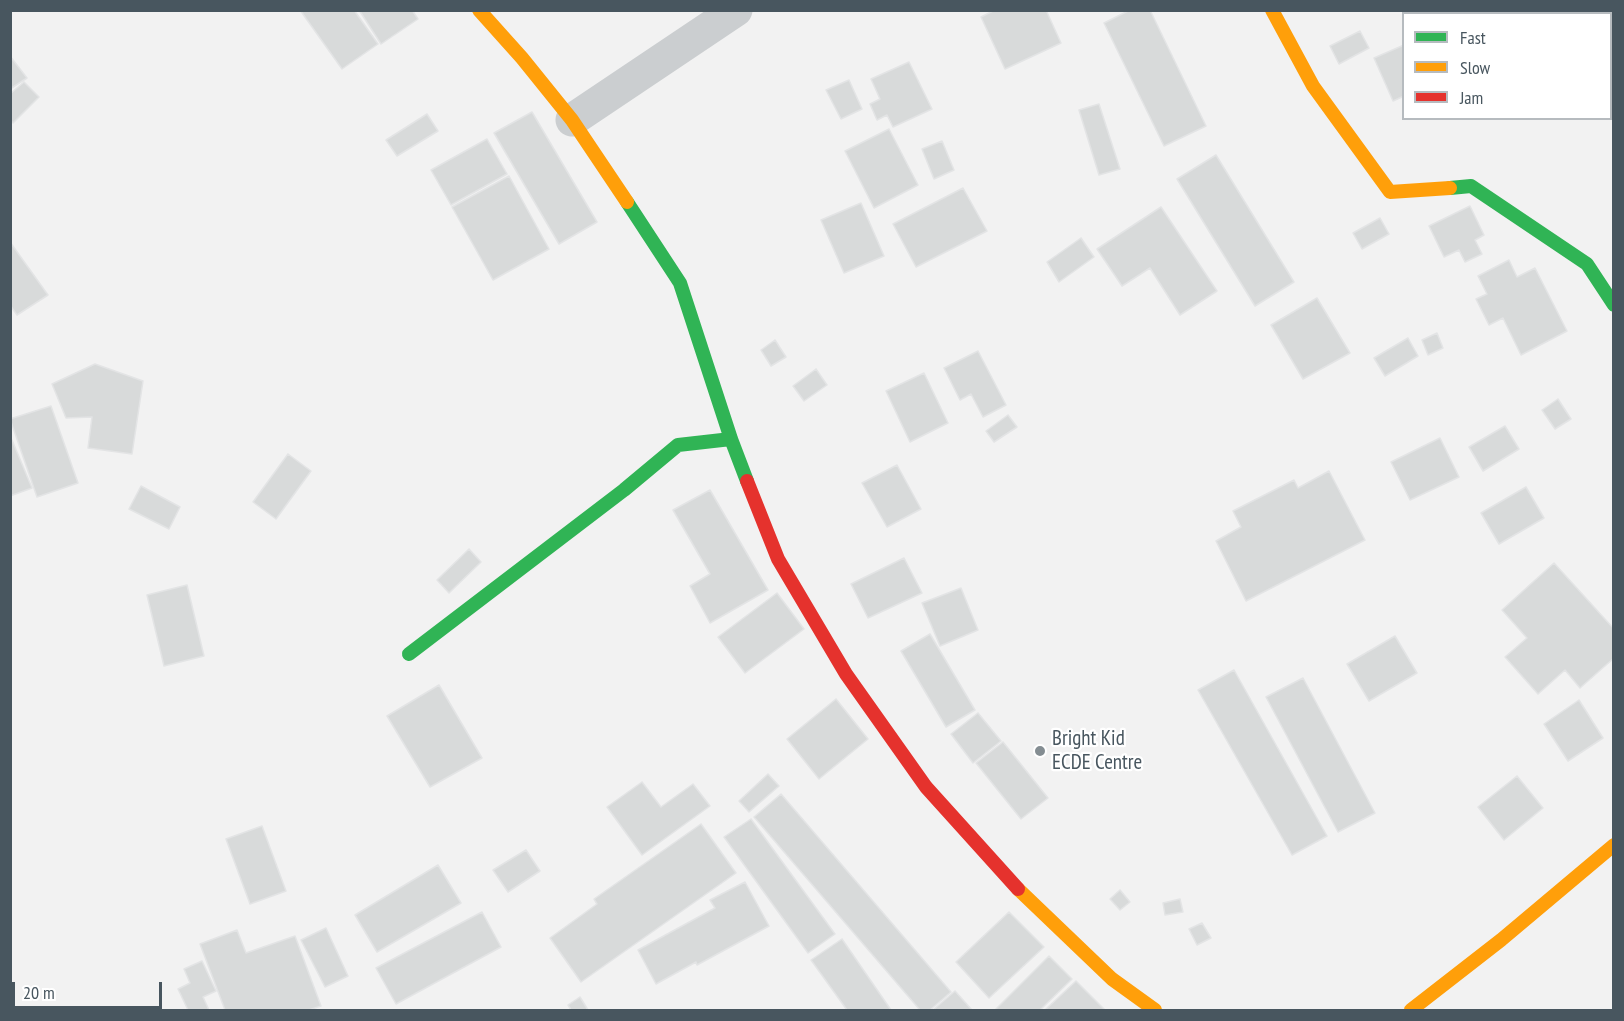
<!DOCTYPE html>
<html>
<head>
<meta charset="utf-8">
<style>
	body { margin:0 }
	#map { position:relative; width:1624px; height:1021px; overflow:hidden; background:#f2f2f2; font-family:"PT Sans Narrow",sans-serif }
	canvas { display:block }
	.frame { position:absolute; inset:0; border:12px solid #48565f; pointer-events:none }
	.legend { position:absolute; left:1402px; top:12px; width:210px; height:108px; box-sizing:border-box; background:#fff; border:2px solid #b6bbbf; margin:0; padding:8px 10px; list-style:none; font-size:18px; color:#48565f }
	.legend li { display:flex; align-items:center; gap:12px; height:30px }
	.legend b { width:30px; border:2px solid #b6bbbf }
	.scale { position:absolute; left:12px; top:982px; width:150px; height:27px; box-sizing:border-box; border:3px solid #48565f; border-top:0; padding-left:8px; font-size:18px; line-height:21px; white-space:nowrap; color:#48565f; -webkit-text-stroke:4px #fff; paint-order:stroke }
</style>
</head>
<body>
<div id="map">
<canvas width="1624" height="1021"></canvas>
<div class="frame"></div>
<ul class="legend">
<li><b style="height:8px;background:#30b455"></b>Fast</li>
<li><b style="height:8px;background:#ff9f0a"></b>Slow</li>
<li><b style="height:8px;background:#e5322d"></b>Jam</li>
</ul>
<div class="scale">20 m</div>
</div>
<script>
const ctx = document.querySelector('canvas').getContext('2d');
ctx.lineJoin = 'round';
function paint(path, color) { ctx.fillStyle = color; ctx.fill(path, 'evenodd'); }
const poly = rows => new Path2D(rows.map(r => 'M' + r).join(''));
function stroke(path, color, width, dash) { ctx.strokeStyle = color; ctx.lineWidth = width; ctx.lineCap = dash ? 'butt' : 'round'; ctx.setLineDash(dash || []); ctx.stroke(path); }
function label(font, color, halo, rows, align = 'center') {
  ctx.font = font + ' "PT Sans Narrow",sans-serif'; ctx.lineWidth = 4.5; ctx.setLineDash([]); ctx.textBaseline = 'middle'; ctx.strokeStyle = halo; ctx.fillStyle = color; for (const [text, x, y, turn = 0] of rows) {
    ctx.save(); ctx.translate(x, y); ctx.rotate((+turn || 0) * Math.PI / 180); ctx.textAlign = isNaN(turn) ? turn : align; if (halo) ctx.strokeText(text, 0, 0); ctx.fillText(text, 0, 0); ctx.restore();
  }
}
const building = poly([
	[300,10,354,10,378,44,342,69,300,10],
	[359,10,412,10,418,19,381,44,359,10],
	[995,10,1046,10,1061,43,1005,69,981,17,995,10],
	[1130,10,1150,10,1206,126,1164,146,1104,23,1130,10],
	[1360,31,1369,48,1339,64,1330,46,1360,31],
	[1404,45,1404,96,1393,101,1374,58,1404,45],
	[10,56,27,78,10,89,10,56],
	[909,62,932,109,893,127,887,115,877,120,870,104,880,99,871,79,909,62],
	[849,80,862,109,841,119,826,90,849,80],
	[24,82,39,97,13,123,10,120,10,94,24,82],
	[1099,104,1120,169,1099,175,1079,110,1099,104],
	[532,112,597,222,559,244,494,133,532,112],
	[427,114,438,131,397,156,386,140,427,114],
	[889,129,918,185,874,208,845,151,889,129],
	[487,139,507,174,451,205,431,170,487,139],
	[942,141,954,170,934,179,922,149,942,141],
	[1216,155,1294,282,1255,306,1177,179,1216,155],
	[509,176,549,249,493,280,452,207,509,176],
	[963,188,987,231,916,267,893,224,963,188],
	[861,203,884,256,844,273,821,220,861,203],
	[1470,206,1484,235,1475,240,1482,254,1465,262,1459,250,1444,257,1429,226,1470,206],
	[1161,207,1217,291,1180,315,1150,268,1122,286,1097,249,1161,207],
	[1380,218,1389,234,1362,249,1353,233,1380,218],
	[1081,238,1094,257,1059,282,1047,262,1081,238],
	[10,242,48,295,17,315,10,305,10,242],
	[1509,260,1517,277,1535,268,1567,331,1521,355,1503,318,1489,325,1476,299,1487,294,1478,276,1509,260],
	[1317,298,1350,353,1303,379,1271,325,1317,298],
	[1437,333,1443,348,1428,355,1422,340,1437,333],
	[1408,338,1418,356,1385,376,1374,358,1408,338],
	[775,340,786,357,771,366,761,350,775,340],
	[978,351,1006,405,983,417,971,394,960,400,944,368,978,351],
	[95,364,143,381,132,454,88,448,92,417,66,418,52,384,95,364],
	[816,369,827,385,804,401,793,386,816,369],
	[924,373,948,423,910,442,886,391,924,373],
	[1558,399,1571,419,1555,429,1542,410,1558,399],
	[51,406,78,483,37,497,10,419,51,406],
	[1008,415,1017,427,994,442,986,431,1008,415],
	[1505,426,1519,449,1483,471,1469,447,1505,426],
	[1440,438,1459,477,1410,500,1391,462,1440,438],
	[12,440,32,488,10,496,10,441,12,440],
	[288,454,311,471,276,519,253,502,288,454],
	[897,465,921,509,887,527,862,483,897,465],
	[1329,471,1365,540,1246,601,1216,541,1241,527,1233,511,1294,480,1298,488,1329,471],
	[141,486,180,507,169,529,129,509,141,486],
	[1526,487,1544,518,1499,544,1481,513,1526,487],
	[710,490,768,590,710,623,690,586,710,574,673,510,710,490],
	[469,549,481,562,449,593,437,580,469,549],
	[904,558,922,593,868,618,851,584,904,558],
	[1554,563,1614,629,1614,658,1580,688,1565,670,1538,694,1505,657,1527,638,1502,610,1554,563],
	[187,585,204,656,164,666,147,595,187,585],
	[961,588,978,630,940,646,922,603,961,588],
	[777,593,804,629,745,673,718,637,777,593],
	[930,634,975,710,946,727,901,651,930,634],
	[1395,636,1417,673,1369,701,1347,664,1395,636],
	[1234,670,1327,836,1292,855,1198,690,1234,670],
	[1303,678,1375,813,1338,832,1266,697,1303,678],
	[439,685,482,758,430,787,387,716,439,685],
	[836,699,868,739,819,779,787,739,836,699],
	[1579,700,1603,738,1568,761,1544,724,1579,700],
	[978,713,1001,741,973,763,951,734,978,713],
	[1003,742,1048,798,1021,819,976,763,1003,742],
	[768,774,779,786,749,812,739,801,768,774],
	[1517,776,1543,808,1504,840,1478,807,1517,776],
	[642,782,661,807,693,784,710,806,642,855,607,807,642,782],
	[781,794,951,992,930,1010,920,1010,754,817,781,794],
	[751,819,835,934,808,953,724,837,751,819],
	[701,824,736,873,581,982,550,938,597,904,594,899,701,824],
	[262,826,286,891,250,904,226,839,262,826],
	[526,850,540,871,508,892,493,870,526,850],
	[438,865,461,903,377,952,355,915,438,865],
	[745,882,769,926,697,965,696,962,656,984,638,950,715,908,710,900,745,882],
	[1120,890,1130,902,1120,910,1110,899,1120,890],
	[1180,899,1183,912,1165,915,1163,903,1180,899],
	[482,912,501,947,396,1004,376,968,482,912],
	[1009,912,1044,947,989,998,956,962,1009,912],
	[1202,923,1211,938,1197,945,1189,929,1202,923],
	[326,928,348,976,325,987,301,940,326,928],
	[237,930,246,953,295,936,321,1006,309,1010,225,1010,200,944,237,930],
	[842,939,891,1010,847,1010,811,960,842,939],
	[1049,956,1072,979,1040,1010,995,1010,1049,956],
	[202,961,216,991,203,997,209,1010,188,1010,178,989,190,983,184,969,202,961],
	[1076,981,1105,1010,1045,1010,1076,981],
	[955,991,972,1010,933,1010,955,991],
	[580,997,588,1010,571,1010,568,1005,580,997]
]);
paint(building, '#d8dada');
stroke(building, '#e3e4e5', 1.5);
stroke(poly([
	[572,120,736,10]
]), '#cbced0', 33);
stroke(poly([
	[1450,188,1471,186,1587,264,1614,305],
	[627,202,680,283,731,439,747,481],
	[409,654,624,490,678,445,731,439]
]), '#30b455', 14);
stroke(poly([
	[479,10,522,58,572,120,627,202],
	[1272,10,1313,86,1390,192,1450,188],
	[1018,889,1112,979,1155,1010],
	[1411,1010,1501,940,1614,845]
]), '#ff9f0a', 14);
stroke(poly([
	[747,481,778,559,846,674,926,787,1018,889]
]), '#e5322d', 14);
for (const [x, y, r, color] of [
	[1040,751,6,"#848d92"]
]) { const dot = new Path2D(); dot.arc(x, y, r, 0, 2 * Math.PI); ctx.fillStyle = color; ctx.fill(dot); stroke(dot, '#fff', 2); }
label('21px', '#48565f', '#fff', [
	["Bright Kid",1052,739],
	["ECDE Centre",1052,763]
], 'left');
</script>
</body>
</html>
